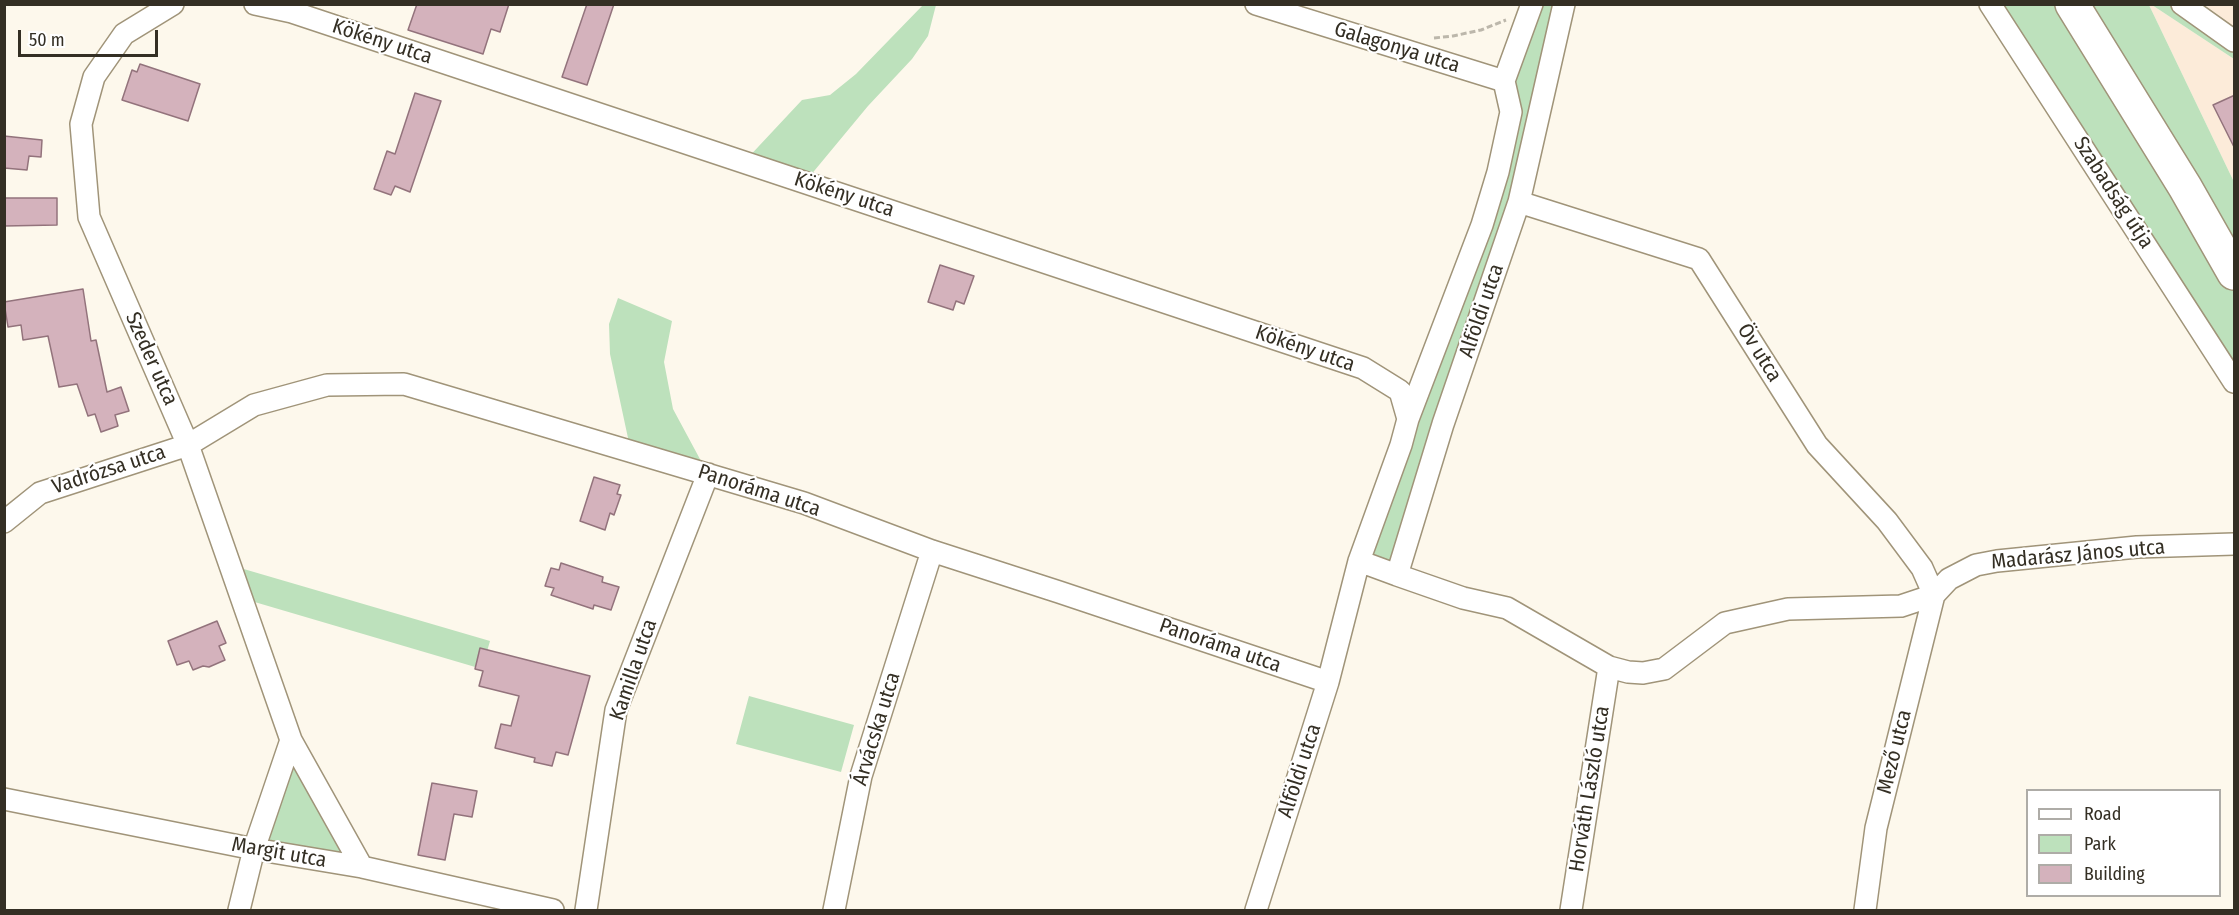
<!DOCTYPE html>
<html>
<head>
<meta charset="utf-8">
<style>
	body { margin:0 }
	#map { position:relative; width:2239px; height:915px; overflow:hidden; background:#fdf8ec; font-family:"Fira Sans Condensed",sans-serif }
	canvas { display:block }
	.frame { position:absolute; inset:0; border:6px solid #342f24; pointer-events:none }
	.legend { position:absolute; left:2026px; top:789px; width:195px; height:108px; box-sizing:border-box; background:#fff; border:2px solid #aeaca7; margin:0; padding:8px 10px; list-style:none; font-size:18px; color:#342f24 }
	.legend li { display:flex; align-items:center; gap:12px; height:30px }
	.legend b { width:30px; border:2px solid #aeaca7 }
	.scale { position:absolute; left:18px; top:30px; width:140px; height:27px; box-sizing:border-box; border:3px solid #342f24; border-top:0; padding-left:8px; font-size:18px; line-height:21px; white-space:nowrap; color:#342f24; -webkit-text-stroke:4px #fff; paint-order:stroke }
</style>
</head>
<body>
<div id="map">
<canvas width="2239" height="915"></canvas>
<div class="frame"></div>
<ul class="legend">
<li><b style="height:8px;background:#fff"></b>Road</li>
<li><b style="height:16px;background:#bde1bc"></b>Park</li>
<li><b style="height:16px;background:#d4b2bc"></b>Building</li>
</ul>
<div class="scale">50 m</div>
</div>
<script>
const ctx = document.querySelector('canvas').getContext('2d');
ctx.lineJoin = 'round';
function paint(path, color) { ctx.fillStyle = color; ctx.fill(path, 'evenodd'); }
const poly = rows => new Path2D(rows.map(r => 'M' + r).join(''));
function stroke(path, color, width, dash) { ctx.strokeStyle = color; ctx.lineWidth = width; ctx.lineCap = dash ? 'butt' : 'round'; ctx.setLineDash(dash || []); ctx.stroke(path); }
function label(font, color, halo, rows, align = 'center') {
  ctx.font = font + ' "Fira Sans Condensed",sans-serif'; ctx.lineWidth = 4.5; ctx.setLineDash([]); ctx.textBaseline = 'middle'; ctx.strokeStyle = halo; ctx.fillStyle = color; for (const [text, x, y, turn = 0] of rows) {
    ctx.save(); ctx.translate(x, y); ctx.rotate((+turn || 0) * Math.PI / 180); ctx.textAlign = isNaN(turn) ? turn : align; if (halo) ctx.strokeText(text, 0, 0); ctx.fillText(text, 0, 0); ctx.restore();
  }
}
paint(poly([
	[2149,5,2152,5,2234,59,2234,182],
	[2204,5,2234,5,2234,27]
]), '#fcebd9');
paint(poly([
	[923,5,936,5,928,36,912,59,868,106,805,182,744,162,802,100,830,95,856,74],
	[1532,5,1564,5,1519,202,1397,575,1359,561,1498,172,1504,81],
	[1990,5,2149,5,2234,182,2234,382],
	[2152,5,2204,5,2234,27,2234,59],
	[618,298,672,321,664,362,673,409,708,474,631,452,610,354,609,324],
	[230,565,490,641,482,669,241,598],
	[749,696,854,725,841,772,736,744],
	[291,740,362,867,254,849]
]), '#bde1bc');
const building = poly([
	[417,4,509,4,500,32,491,29,483,54,408,30,417,4],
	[587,4,614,4,587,85,562,77,587,4],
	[140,64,200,84,188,121,122,100,132,70,137,72,140,64],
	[415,93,441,101,410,192,395,186,391,195,374,189,387,151,395,154,415,93],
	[2235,95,2235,149,2213,105,2235,95],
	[4,136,42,140,41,157,29,156,27,170,4,168,4,136],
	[4,198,57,198,57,225,4,226,4,198],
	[940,265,974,276,964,304,956,301,953,310,928,302,940,265],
	[83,289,91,341,96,340,107,392,121,387,129,411,115,415,118,426,101,432,95,414,88,416,77,384,59,387,48,336,23,340,21,325,8,327,4,302,83,289],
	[594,477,620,485,617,494,621,495,614,515,610,513,605,530,580,521,594,477],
	[561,563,603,577,602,582,619,587,611,610,594,605,593,609,551,595,554,588,545,586,551,568,559,570,561,563],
	[217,621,226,643,219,646,225,660,209,667,203,666,193,670,189,661,177,665,168,641,217,621],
	[480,648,590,676,568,755,556,752,552,766,534,762,535,758,495,748,501,724,511,726,519,696,479,686,483,671,475,669,480,648],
	[432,783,477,791,472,817,454,814,445,860,418,855,432,783]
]);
paint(building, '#d4b2bc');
stroke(building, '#93737c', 1.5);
const street = poly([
	[173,4,124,34,94,77,81,124,89,217,188,445,291,740,254,849,239,910],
	[255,4,292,12,1363,368,1400,391,1408,419],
	[1256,4,1504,81],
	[1990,4,2234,382],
	[2182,4,2234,41],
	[1519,202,1699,259,1817,445,1887,521,1922,568,1934,595,1876,828,1865,910],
	[4,522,40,493,188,445,254,405,327,385,404,384,804,503,932,551,1059,592,1328,682],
	[1359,561,1397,575,1443,424,1519,202,1564,4],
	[1397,575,1463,598,1507,608,1609,667,1628,672,1643,673,1664,669,1725,623,1788,609,1901,606,1934,595,1949,579,1976,565,1997,561,2137,547,2234,544],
	[291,740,362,867],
	[4,799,254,849,362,867,553,910],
	[586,910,616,710,708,474],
	[834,910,861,776,932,551],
	[1256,910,1328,682,1359,561,1401,445,1408,419,1482,225,1498,172,1511,112,1504,81,1532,4],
	[1571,910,1609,667]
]);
const primary = poly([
	[2072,4,2185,187,2234,273]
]);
stroke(street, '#a09479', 24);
stroke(primary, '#a09479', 36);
stroke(poly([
	[1434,38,1453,36,1481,30,1506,20]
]), '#bcb7ab', 3, [6, 3]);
stroke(street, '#fff', 21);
stroke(primary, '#fff', 33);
label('21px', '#342f24', '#fff', [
	["Kökény utca",382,42,18],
	["Galagonya utca",1397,48,17],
	["Szabadság útja",2113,193,57],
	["Kökény utca",844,195,18],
	["Alföldi utca",1482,311,-71],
	["Kökény utca",1305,349,19],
	["Öv utca",1759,353,58],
	["Szeder utca",151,359,66],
	["Vadrózsa utca",109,470,-18],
	["Panoráma utca",759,491,18],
	["Madarász János utca",2078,555,-5],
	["Panoráma utca",1220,646,19],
	["Kamilla utca",634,670,-71],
	["Árvácska utca",877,729,-73],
	["Mező utca",1895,752,-76],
	["Alföldi utca",1300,771,-72],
	["Horváth László utca",1590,789,-81],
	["Margit utca",279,853,10]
]);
</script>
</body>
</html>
